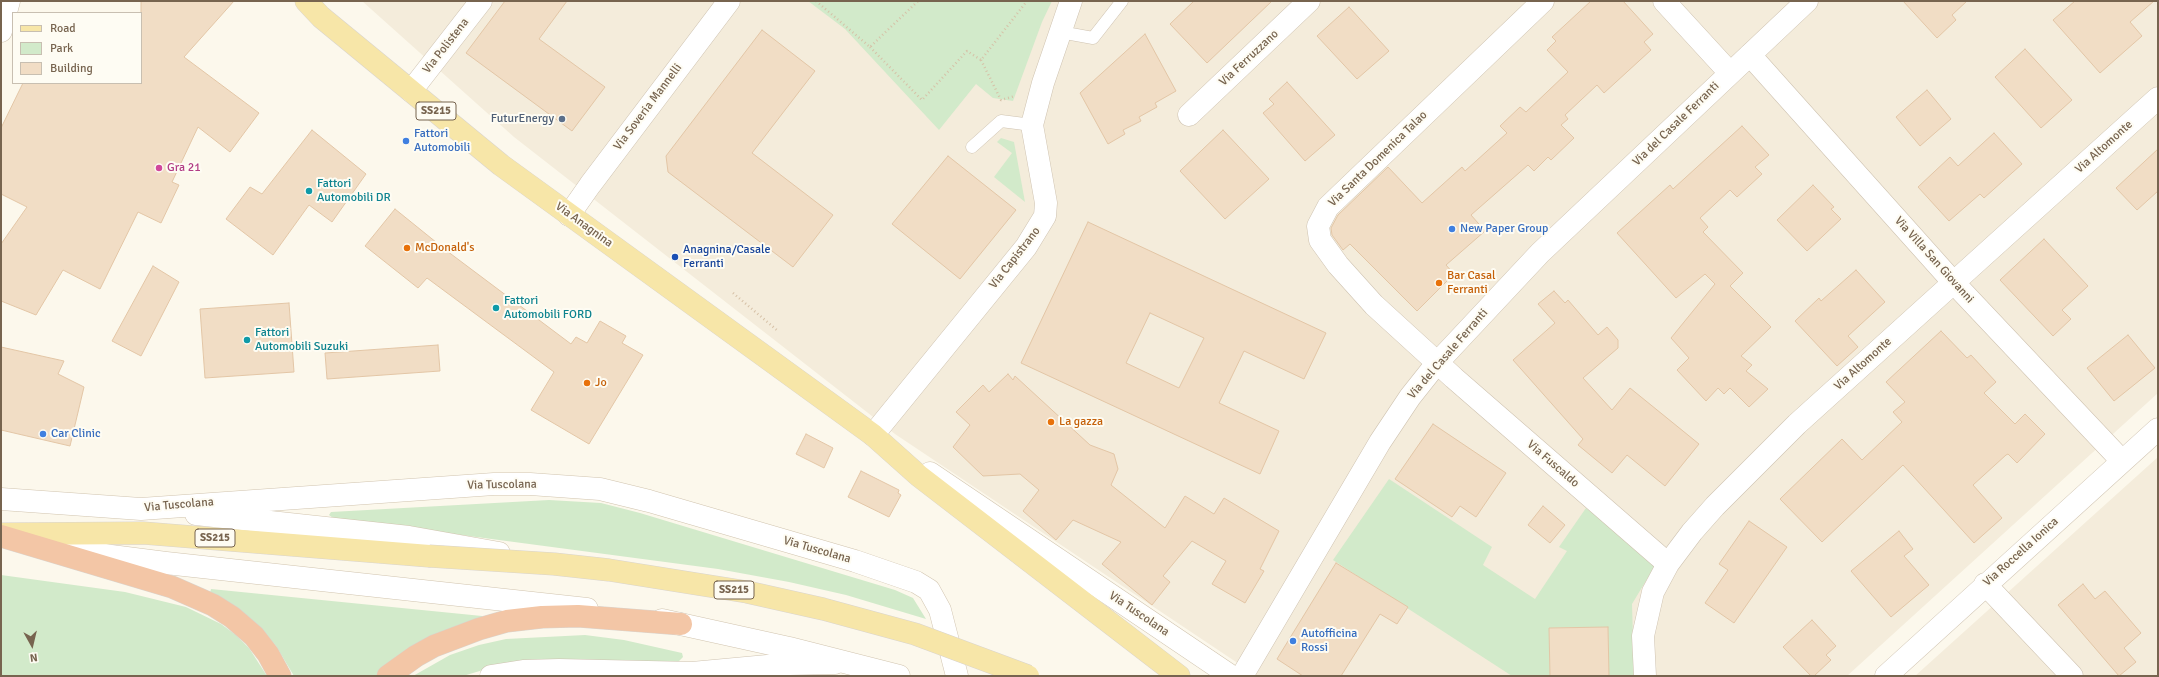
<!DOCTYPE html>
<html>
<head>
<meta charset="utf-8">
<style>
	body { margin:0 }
	#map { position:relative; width:2159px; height:677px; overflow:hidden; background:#fcf8ec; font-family:Signika,sans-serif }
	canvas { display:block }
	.frame { position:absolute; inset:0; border:2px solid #77644f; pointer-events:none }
	.legend { position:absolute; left:12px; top:12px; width:130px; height:72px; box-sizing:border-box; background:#fefcf3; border:1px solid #c8bfb1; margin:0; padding:5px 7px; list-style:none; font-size:12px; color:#77644f }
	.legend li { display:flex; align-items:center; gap:8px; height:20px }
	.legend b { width:20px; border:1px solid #c8bfb1 }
	.north { position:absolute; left:12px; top:625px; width:40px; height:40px; -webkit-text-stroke:3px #fefcf3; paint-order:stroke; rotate:172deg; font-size:11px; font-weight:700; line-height:16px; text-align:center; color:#77644f }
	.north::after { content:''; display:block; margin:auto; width:14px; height:18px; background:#77644f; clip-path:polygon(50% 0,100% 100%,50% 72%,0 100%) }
</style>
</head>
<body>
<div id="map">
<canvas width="2159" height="677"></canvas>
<div class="frame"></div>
<ul class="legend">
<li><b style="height:5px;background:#f7e6a8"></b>Road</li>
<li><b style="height:11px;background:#d2eaca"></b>Park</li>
<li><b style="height:11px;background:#f1ddc5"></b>Building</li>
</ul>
<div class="north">N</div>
</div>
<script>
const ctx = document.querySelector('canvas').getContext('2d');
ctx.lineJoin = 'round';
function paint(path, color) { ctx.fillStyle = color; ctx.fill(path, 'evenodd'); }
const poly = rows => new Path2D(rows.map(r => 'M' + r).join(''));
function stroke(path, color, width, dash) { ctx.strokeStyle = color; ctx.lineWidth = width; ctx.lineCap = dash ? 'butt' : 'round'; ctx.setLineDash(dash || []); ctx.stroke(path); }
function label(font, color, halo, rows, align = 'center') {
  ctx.font = font + ' Signika,sans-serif'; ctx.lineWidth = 4; ctx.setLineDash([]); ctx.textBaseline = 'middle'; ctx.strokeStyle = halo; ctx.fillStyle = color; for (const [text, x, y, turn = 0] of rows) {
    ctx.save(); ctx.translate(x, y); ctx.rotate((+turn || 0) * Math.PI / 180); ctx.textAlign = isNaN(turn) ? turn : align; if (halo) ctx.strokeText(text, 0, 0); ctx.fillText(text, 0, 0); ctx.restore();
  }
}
paint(poly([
	[362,1,2158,1,2158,393,1847,676,1257,676,895,434,514,137],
	[2158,457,2158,676,1915,676]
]), '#f4ecdb');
paint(poly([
	[808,1,1052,1,1042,22,1013,101,993,98,976,84,939,130,845,29],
	[1001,138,1014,142,1025,202,994,177,1012,153,997,142],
	[1389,479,1492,547,1483,565,1535,599,1567,551,1559,547,1586,508,1656,564,1632,604,1633,638,1638,676,1609,676,1608,627,1549,628,1550,676,1512,676,1333,560],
	[549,500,601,503,640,513,895,590,913,598,926,619,846,595,789,582,718,569,333,518,329,515,331,512],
	[1,575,125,592,186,607,221,624,236,635,249,648,267,676,1,676],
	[211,589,482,616,482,621,379,676,294,676,276,646,266,634,210,593],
	[585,635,624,640,682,653,683,657,677,663,493,667,463,676,413,676,450,655,479,645,506,639]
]), '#d2eaca');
const building = poly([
	[141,1,234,1,184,57,259,113,230,152,198,127,172,182,179,185,161,223,138,212,100,289,63,270,36,315,1,301,1,244,27,207,1,194,1,128,23,83,141,83,141,1],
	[505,1,567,1,539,39,605,87,572,131,466,53,505,1],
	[1194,1,1272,1,1207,63,1170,24,1194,1],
	[1591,1,1623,1,1653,34,1644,42,1651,50,1604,93,1597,85,1565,115,1568,119,1561,125,1574,138,1551,160,1548,157,1534,171,1528,165,1471,215,1485,231,1446,265,1454,274,1417,311,1350,244,1343,250,1332,235,1331,228,1338,215,1388,167,1422,203,1462,167,1465,171,1507,133,1500,126,1520,107,1526,112,1568,72,1547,50,1556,41,1552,37,1591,1],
	[1903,1,1967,1,1952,15,1956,20,1937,38,1903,1],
	[2075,1,2154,1,2130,22,2142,36,2100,73,2053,20,2075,1],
	[1349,7,1389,51,1357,79,1317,36,1349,7],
	[762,30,815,71,752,153,833,215,793,267,668,172,666,156,762,30],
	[1145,34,1176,91,1155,103,1157,107,1139,117,1141,121,1123,130,1125,134,1108,144,1080,93,1145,34],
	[2025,49,2072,100,2041,128,1995,77,2025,49],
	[1287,82,1335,135,1305,161,1263,113,1274,104,1269,99,1287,82],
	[1927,90,1951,119,1920,146,1896,117,1927,90],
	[1742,126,1769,155,1755,167,1762,174,1737,197,1730,190,1700,218,1708,227,1703,232,1743,273,1730,286,1771,327,1741,356,1752,365,1746,371,1768,389,1749,407,1730,388,1724,394,1718,388,1706,401,1677,370,1689,358,1671,338,1715,284,1705,274,1676,298,1617,233,1670,185,1673,189,1742,126],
	[312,130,366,174,332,222,309,205,273,255,226,219,250,187,262,194,312,130],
	[1223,130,1269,179,1225,219,1180,171,1223,130],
	[1994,133,2022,164,1984,198,1980,194,1949,221,1918,187,1950,157,1958,166,1994,133],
	[2158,149,2158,191,2137,210,2116,188,2158,149],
	[948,156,1016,210,960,279,892,224,948,156],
	[1813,185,1834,207,1831,209,1841,219,1807,251,1777,220,1813,185],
	[395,209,447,251,571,344,576,337,587,343,600,321,626,336,622,343,643,355,589,444,531,410,554,372,427,278,418,288,365,246,395,209],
	[1088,222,1326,333,1304,379,1244,351,1219,403,1279,431,1260,474,1021,363,1088,222],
	[1150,313,1204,338,1179,388,1126,363,1150,313],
	[2044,239,2088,286,2062,310,2071,319,2053,336,2000,280,2044,239],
	[153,266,179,282,141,356,112,341,153,266],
	[1856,270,1885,302,1848,336,1858,347,1837,366,1795,321,1819,298,1821,301,1856,270],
	[1554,291,1565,303,1568,300,1598,335,1607,327,1618,340,1618,348,1583,378,1612,410,1630,388,1699,444,1665,486,1627,455,1612,473,1578,445,1583,439,1513,360,1555,323,1538,304,1554,291],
	[289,303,294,372,205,378,200,309,289,303],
	[1941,331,1967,358,1971,355,1996,382,1984,393,2015,424,2025,414,2045,434,2017,463,2008,454,2006,455,1973,485,2002,518,1974,543,1903,465,1822,542,1780,499,1842,439,1862,460,1902,422,1893,412,1905,402,1886,382,1941,331],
	[2128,335,2155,368,2114,401,2087,368,2128,335],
	[438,345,440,371,327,379,325,353,438,345],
	[1,347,64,361,58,374,84,387,70,446,1,430,1,347],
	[1008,374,1013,380,1015,376,1090,445,1114,454,1118,469,1111,485,1165,528,1185,496,1214,514,1224,498,1279,531,1260,569,1264,571,1245,603,1212,584,1226,561,1192,541,1163,576,1170,582,1152,605,1102,564,1121,542,1073,520,1056,540,1023,511,1039,490,1020,474,983,476,953,447,970,425,956,412,983,385,989,392,1008,374],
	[1433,424,1506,473,1476,517,1460,506,1452,517,1395,479,1433,424],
	[806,434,833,448,824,468,796,454,806,434],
	[861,471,899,490,898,493,901,495,889,517,848,497,861,471],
	[1543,506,1565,525,1550,543,1528,525,1543,506],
	[1749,521,1787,547,1734,623,1705,603,1728,570,1719,564,1749,521],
	[1899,531,1913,549,1904,556,1929,585,1891,617,1851,571,1899,531],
	[1336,563,1408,607,1397,624,1380,614,1341,676,1303,676,1277,659,1336,563],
	[2083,584,2095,599,2105,591,2141,633,2124,648,2136,662,2119,676,2058,605,2083,584],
	[1812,620,1836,646,1826,655,1831,660,1814,676,1811,676,1783,647,1812,620],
	[1608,627,1609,676,1550,676,1549,628,1608,627]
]);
paint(building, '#f1ddc5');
stroke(building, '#e3c6a6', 1);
const service = poly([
	[1060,32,1093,38,1122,1],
	[972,147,1001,121,1032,125]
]);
const minor = poly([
	[1543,1,1328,207,1318,226,1320,240,1338,265,1374,305,1454,378,1668,564],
	[1664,1,1730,73],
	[1750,55,1954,283,2122,461],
	[411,91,481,1],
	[1189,115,1309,1],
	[569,215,590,185,729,1],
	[873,435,1026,247,1045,216,1046,203,1032,125,1043,83,1071,1],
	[1985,584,2072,676],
	[491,676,523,671,559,670,692,673,789,664,835,663],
	[1645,676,1643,636,1653,592,1668,564,1692,532,1715,506,1797,424,2158,98],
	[1886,676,2158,429]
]);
const tertiary = poly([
	[1,31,9,1],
	[1242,676,1380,442,1410,397,1437,363,1540,253,1807,1]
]);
const secondary = poly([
	[930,473,1231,676],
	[1,499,141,509,494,484,530,484,600,489,649,501,855,561,916,582,929,590,940,610,957,676],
	[196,514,409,537,499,553],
	[73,549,111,556,166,563,587,609],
	[662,620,789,648,899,676]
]);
const primary = poly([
	[306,1,321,17,501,165,873,435,919,476,1179,676],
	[1,534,143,533,429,556]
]);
const motorway = poly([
	[1,536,172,587,213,605,232,617,254,636,268,654,280,676],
	[388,676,416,656,434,646,479,629,507,621,542,617,578,616,681,624]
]);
stroke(service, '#cfc3b1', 13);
stroke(minor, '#cfc3b1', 23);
stroke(tertiary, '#cfc3b1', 23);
stroke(secondary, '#d1c4af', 23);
stroke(primary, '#d9d4ce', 23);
stroke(motorway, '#d9d4ce', 23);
stroke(poly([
	[816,1,870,47,918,1],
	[870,47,922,100,967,51,981,60,1027,1],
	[981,60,1001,100,1015,96],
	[733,293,778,331]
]), '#d6c1a7', 2.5, [1, 3]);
stroke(service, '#fff', 12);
stroke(minor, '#fff', 22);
stroke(tertiary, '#fff', 22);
stroke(secondary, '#fff', 22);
stroke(primary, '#f7e6a8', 22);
stroke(motorway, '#f3c6a6', 22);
const primaryBridge = poly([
	[429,556,554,564,609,570,747,592,823,609,915,634,1028,676]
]);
stroke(primaryBridge, '#d9d4ce', 23, []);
stroke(primaryBridge, '#f7e6a8', 22);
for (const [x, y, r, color] of [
	[562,119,4,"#5c6f8a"],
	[406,141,4,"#3f7fe0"],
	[159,168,4,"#d1479c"],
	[309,191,4,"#0f9aa8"],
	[1452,229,4,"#3f7fe0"],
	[407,248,4,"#e8710a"],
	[675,257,4,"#1a4fb4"],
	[1439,283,4,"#e8710a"],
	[496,308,4,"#0f9aa8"],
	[247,340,4,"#0f9aa8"],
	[587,383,4,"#e8710a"],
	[1051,422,4,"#e8710a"],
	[43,434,4,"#3f7fe0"],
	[1293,641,4,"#3f7fe0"]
]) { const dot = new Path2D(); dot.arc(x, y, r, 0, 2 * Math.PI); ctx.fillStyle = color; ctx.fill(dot); stroke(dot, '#fefcf3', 1.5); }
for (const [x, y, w] of [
	[436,111,40],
	[215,538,40],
	[734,590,40]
]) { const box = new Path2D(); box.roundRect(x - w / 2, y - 9, w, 18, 3); ctx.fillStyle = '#fefcf3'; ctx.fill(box); stroke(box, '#77644f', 1); }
label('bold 11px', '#77644f', null, [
	["SS215",436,111],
	["SS215",215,538],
	["SS215",734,590]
]);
label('12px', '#77644f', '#fefcf3', [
	["Via Polistena",446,46,-52],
	["Via Ferruzzano",1249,58,-43],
	["Via Soveria Mannelli",648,107,-53],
	["Via del Casale Ferranti",1676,124,-44],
	["Via Altomonte",2104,147,-42],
	["Via Santa Domenica Talao",1378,159,-44],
	["Via Anagnina",584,225,36],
	["Via Capistrano",1015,258,-52],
	["Via Villa San Giovanni",1934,260,48],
	["Via del Casale Ferranti",1448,354,-49],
	["Via Altomonte",1863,364,-42],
	["Via Fuscaldo",1553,464,41],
	["Via Tuscolana",502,485,-1],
	["Via Tuscolana",179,505,-5],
	["Via Tuscolana",817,550,16],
	["Via Roccella Ionica",2021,552,-42],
	["Via Tuscolana",1139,614,34]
]);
label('12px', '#4e5e75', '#fefcf3', [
	["FuturEnergy",554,119]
], 'right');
label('12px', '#366cbe', '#fefcf3', [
	["Fattori",414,134],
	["Automobili",414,148],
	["New Paper Group",1460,229],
	["Car Clinic",51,434],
	["Autofficina",1301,634],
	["Rossi",1301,648]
], 'left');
label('12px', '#b23c85', '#fefcf3', [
	["Gra 21",167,168]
], 'left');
label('12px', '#0d838f', '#fefcf3', [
	["Fattori",317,184],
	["Automobili DR",317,198],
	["Fattori",504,301],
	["Automobili FORD",504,315],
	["Fattori",255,333],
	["Automobili Suzuki",255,347]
], 'left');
label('12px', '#c56008', '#fefcf3', [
	["McDonald's",415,248],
	["Bar Casal",1447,276],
	["Ferranti",1447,290],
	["Jo",595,383],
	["La gazza",1059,422]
], 'left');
label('12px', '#164399', '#fefcf3', [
	["Anagnina/Casale",683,250],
	["Ferranti",683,264]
], 'left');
</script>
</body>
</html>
